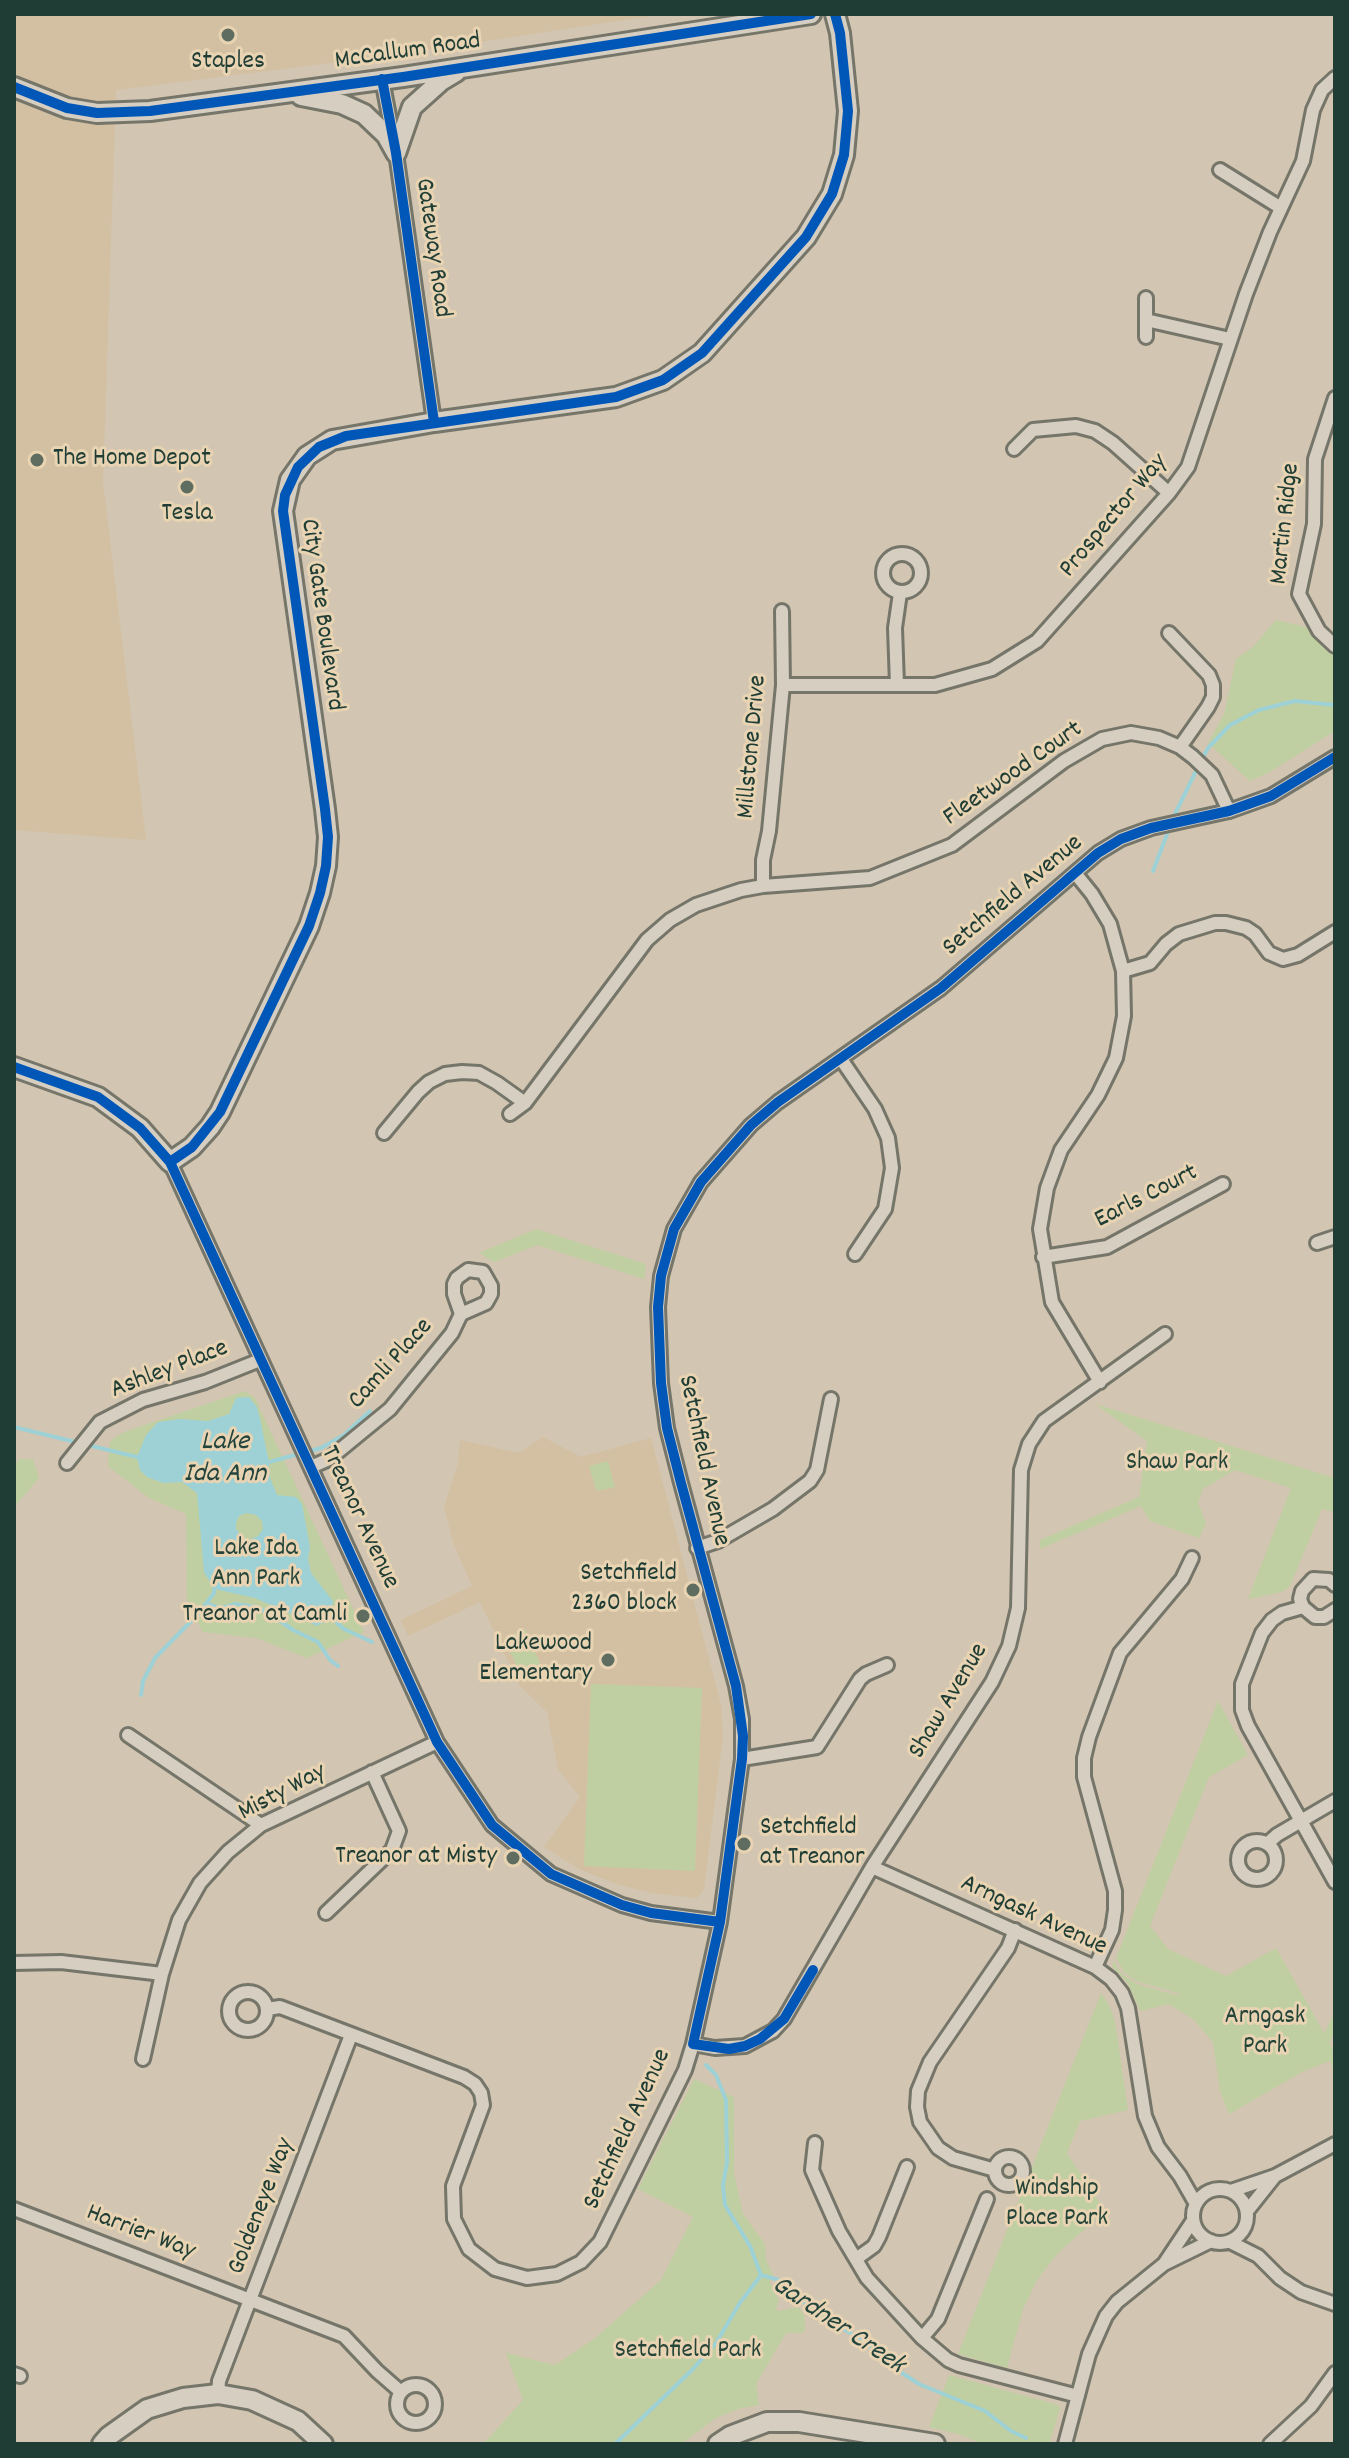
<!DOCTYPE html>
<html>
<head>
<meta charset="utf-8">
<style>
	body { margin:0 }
	#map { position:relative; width:1349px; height:2458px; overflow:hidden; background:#d2c5b1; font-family:Dekko,sans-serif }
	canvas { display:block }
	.frame { position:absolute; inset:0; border:16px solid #1f3d34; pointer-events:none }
</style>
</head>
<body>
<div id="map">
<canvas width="1349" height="2458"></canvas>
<div class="frame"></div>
</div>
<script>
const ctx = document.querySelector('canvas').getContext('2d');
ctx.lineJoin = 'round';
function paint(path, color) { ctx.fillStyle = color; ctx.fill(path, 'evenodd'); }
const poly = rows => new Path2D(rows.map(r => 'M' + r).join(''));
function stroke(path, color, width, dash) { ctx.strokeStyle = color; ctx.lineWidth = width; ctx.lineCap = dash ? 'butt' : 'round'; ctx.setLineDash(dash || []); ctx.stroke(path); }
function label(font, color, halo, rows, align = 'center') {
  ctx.font = font + ' Dekko,sans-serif'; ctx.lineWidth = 6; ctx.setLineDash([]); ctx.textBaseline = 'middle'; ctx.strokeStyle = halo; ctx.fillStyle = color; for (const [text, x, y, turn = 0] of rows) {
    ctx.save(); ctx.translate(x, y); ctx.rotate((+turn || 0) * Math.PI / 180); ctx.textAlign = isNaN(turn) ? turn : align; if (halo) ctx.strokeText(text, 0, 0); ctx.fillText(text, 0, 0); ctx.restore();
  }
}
paint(poly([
	[14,14,664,14,394,55,116,90,103,482,146,840,14,830],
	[543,1437,581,1457,651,1438,721,1705,723,1736,704,1889,697,1898,652,1893,617,1884,581,1870,544,1847,580,1797,558,1769,547,1712,519,1685,480,1602,408,1636,401,1620,472,1586,454,1545,444,1507,458,1463,460,1440,519,1453]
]), '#d3c0a2');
paint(poly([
	[1276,620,1310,628,1335,654,1335,731,1270,772,1250,781,1208,743,1224,714,1236,659,1253,647],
	[536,1229,646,1264,644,1279,537,1245,494,1262,479,1253],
	[245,1391,255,1398,364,1632,307,1658,256,1638,203,1632,187,1604,186,1514,149,1498,108,1466,110,1441,124,1432],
	[1095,1404,1335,1478,1335,1512,1322,1509,1290,1586,1282,1592,1248,1599,1291,1488,1235,1470,1203,1489,1198,1503,1206,1523,1199,1538,1150,1521,1141,1506,1040,1549,1040,1540,1139,1497,1147,1441],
	[19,1459,33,1459,39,1478,14,1507,14,1467],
	[608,1461,615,1487,599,1491,596,1490,589,1466],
	[525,1629,542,1668,522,1677,504,1639],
	[591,1684,702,1688,695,1871,584,1866],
	[1218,1701,1248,1755,1209,1777,1150,1926,1168,1949,1226,1976,1276,1948,1324,2033,1335,2012,1335,2031,1329,2043,1335,2053,1335,2072,1330,2061,1302,2072,1229,2114,1220,2091,1213,2042,1193,2019,1169,2004,1140,2011,1128,1984,1112,1966,1114,1961,1121,1973,1137,1984,1179,1996,1179,1994,1171,1991,1136,1981,1124,1972,1116,1958],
	[1101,1993,1110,2007,1115,2022,1128,2110,1080,2121,1067,2153,1105,2211,1058,2253,1037,2280,1023,2309,1007,2368,958,2354],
	[694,2079,734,2097,734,2173,743,2214,765,2244,766,2260,773,2275,770,2282,779,2301,776,2309,778,2311,798,2307,804,2315,805,2331,802,2333,786,2333,756,2384,759,2405,738,2409,716,2418,681,2444,483,2444,523,2400,506,2353,555,2365,594,2339,661,2280,693,2217,638,2189],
	[949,2375,1058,2405,1060,2408,1049,2444,983,2444,958,2434,929,2427]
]), '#c0cfa1');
paint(poly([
	[249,1397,257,1407,260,1419,269,1462,270,1478,277,1495,296,1497,302,1504,310,1547,308,1559,311,1573,333,1601,331,1618,317,1626,255,1598,214,1589,204,1572,197,1493,182,1482,163,1483,147,1477,140,1470,137,1457,146,1435,158,1422,180,1419,208,1421,229,1414,236,1398],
	[246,1513,256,1515,262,1521,263,1529,258,1536,249,1540,242,1537,236,1529,236,1523,239,1516]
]), '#9ed1d5');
stroke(poly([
	[1202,759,1208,748,1230,725,1259,710,1295,701,1335,705],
	[1172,820,1198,767],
	[1153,871,1169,829],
	[14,1427,137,1457],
	[269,1462,321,1448,344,1435,370,1411],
	[207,1604,221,1608,236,1604,256,1607,272,1615,293,1630,318,1642,330,1660,338,1666],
	[331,1618,344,1629,372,1642],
	[141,1695,143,1681,155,1658,199,1613,214,1593,214,1589],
	[706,2065,716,2075,726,2100,727,2162,723,2185,725,2205,750,2246,761,2275,779,2280,791,2293,831,2322,863,2340,902,2373,919,2384,985,2411,1011,2431,1026,2438],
	[743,2299,761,2275],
	[615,2444,692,2370,716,2343,741,2301]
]), '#9ed1d5', 4);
const street = poly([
	[382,79,396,153,434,422],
	[1220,170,1281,208],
	[1146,298,1146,337],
	[1146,320,1230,339],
	[1335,398,1315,459,1314,524,1299,594,1319,631,1335,646],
	[1014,449,1033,430,1076,426,1095,431,1113,443,1169,493],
	'883 573a19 19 0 1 1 38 0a19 19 0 1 1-38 0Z',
	[1169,633,1209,675,1213,685,1213,697,1208,707,1180,747],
	[783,685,935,685,992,669,1037,641,1169,493,1188,467,1246,294,1270,232,1303,161,1313,110,1322,90,1335,78],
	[897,685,895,628,900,593],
	[1075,873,1092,894,1110,924,1123,971,1124,1016,1116,1058,1098,1095,1061,1150,1047,1188,1040,1229,1052,1302,1100,1382],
	[763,886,763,860,769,831,783,685,782,611],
	[1123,971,1150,963,1166,944,1179,934,1215,923,1226,923,1246,928,1255,934,1269,953,1283,959,1298,955,1335,932],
	[841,1059,875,1109,888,1138,892,1168,885,1209,855,1254],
	[510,1114,525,1103,647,940,670,920,696,905,741,890,763,886,870,878,952,845,1064,761,1102,739,1131,733,1159,738,1180,747,1193,757,1212,775,1229,811],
	[384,1133,418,1092,429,1082,445,1074,462,1072,479,1073,497,1083,525,1103],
	[170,1162,437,1742,492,1825,551,1874,622,1905,651,1913,720,1922],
	[1317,1243,1335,1237],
	[1043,1257,1107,1247,1223,1184],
	[67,1463,100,1422,143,1400,205,1382,260,1360],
	[311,1467,329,1459,390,1409,452,1333,461,1314,454,1294,454,1284,457,1278,468,1270,483,1272,491,1286,491,1294,486,1303,461,1314],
	[697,1548,718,1541,773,1509,810,1481,817,1470,831,1399],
	[1335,1585,1329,1580,1313,1579,1302,1591,1300,1599,1303,1607,1315,1617,1324,1617,1335,1610],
	[1303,1607,1282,1613,1272,1620,1262,1633,1242,1684,1242,1710,1248,1726,1335,1882],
	[128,1735,261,1825],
	[742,1759,817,1747,860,1679,866,1674,887,1665],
	'1238 1860a19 19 0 1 1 38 0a19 19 0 1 1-38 0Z',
	[1267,1844,1277,1835,1335,1801],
	[872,1867,1095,1967,1111,1979,1122,1993,1128,2008,1145,2116,1158,2147,1180,2176,1196,2204],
	[326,1913,392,1850,399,1831,372,1772],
	[14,1963,61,1962,162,1974],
	[1095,1967,1112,1930,1115,1910,1115,1891,1084,1777,1084,1758,1089,1737,1120,1653,1182,1579,1192,1558],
	'229 2011a19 19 0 1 1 38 0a19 19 0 1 1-38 0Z',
	[267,2009,280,2007,464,2077,475,2084,481,2093,483,2105,453,2186,454,2219,469,2249,495,2269,527,2278,557,2274,581,2262,600,2242,685,2070,693,2044,720,1922,742,1759,742,1719,736,1686,681,1483,667,1428,661,1383,658,1307,661,1276,674,1229,701,1182,751,1125,778,1102,941,988,1098,853,1121,839,1151,828,1229,811,1271,796,1335,757],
	[693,2044,715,2048,745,2046,773,2031,784,2019,872,1867,992,1682,1009,1646,1018,1608,1021,1470,1029,1444,1044,1421,1165,1334],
	[143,2059,162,1974,179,1920,200,1883,228,1852,261,1825,437,1742],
	[815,2143,812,2170,839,2231,867,2278,922,2338,948,2360,959,2365,1078,2396],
	'995 2171a14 14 0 1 1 28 0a14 14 0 1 1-28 0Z',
	[995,2170,953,2158,938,2148,920,2122,917,2107,918,2091,930,2062,1008,1948,1015,1930],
	'1193 2216a27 27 0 1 1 54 0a27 27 0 1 1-54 0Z',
	[1231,2191,1275,2176,1335,2144],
	[14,2209,344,2336,377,2371,401,2392],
	[1248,2210,1275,2176],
	[1230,2242,1258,2256,1280,2278,1301,2292,1335,2304],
	[856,2259,874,2246,879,2237,907,2167],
	[1164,2264,1192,2222],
	[922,2338,938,2319,987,2199],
	[14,2374,20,2376],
	'397 2404a19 19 0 1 1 38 0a19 19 0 1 1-38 0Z',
	[218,2394,219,2381,351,2035],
	[1065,2444,1089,2354,1106,2316,1117,2302,1164,2264,1211,2241],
	[1270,2444,1311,2406,1335,2373]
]);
const secondary = poly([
	[14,87,67,108,97,113,150,111,403,77,811,14],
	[301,96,342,104,364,114,386,135,396,153],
	[396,153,412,107,441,81,456,72],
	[14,1067,98,1097,140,1128,170,1162,192,1147,210,1127,220,1112,309,926,320,893,326,866,328,837,325,809,283,511,290,480,307,456,332,440,434,422,616,397,663,380,702,353,806,237,832,194,844,155,848,111,840,33,835,14],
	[102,2444,109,2436,147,2409,183,2398,218,2394,252,2400,298,2421,323,2444],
	[718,2444,730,2436,767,2422,799,2422,935,2444]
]);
stroke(street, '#75756a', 18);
stroke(secondary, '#75756a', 24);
stroke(street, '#d5cec1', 12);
stroke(secondary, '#d5cec1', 18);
stroke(poly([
	[382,79,396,153,434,422],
	[14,87,67,108,97,113,150,111,403,77,811,14],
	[14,1067,98,1097,140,1128,170,1162,437,1742,492,1825,551,1874,622,1905,651,1913,720,1922],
	[170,1162,192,1147,220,1112,309,926,320,893,326,866,328,837,325,809,283,511,285,495,298,467,319,447,346,436,616,397,663,380,702,353,806,237,832,194,844,155,848,111,840,33,835,14],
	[813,1970,784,2019,760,2039,745,2046,729,2049,693,2044,720,1922,742,1759,743,1736,736,1686,681,1483,667,1428,661,1383,658,1307,661,1276,674,1229,701,1182,751,1125,778,1102,941,988,1098,853,1121,839,1151,828,1229,811,1271,796,1335,757]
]), '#0057b8', 10);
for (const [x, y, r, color] of [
	[228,35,8,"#5e6d60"],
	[37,460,8,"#5e6d60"],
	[187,487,8,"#5e6d60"],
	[693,1590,8,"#5e6d60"],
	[363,1616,8,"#5e6d60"],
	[608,1660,8,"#5e6d60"],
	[744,1844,8,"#5e6d60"],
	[513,1858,8,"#5e6d60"]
]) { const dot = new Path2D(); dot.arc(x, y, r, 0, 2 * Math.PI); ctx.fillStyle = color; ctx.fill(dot); stroke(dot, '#e8d3b2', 3); }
label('26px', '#1f3d34', '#e8d3b2', [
	["McCallum Road",408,53,-8],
	["Gateway Road",431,248,82],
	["Prospector Way",1115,517,-50],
	["Martin Ridge",1287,524,-84],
	["City Gate Boulevard",320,615,82],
	["Millstone Drive",754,747,-85],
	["Fleetwood Court",1014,775,-35],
	["Setchfield Avenue",1014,897,-40],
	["Earls Court",1147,1198,-27],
	["Camli Place",392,1365,-48],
	["Ashley Place",170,1371,-21],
	["Setchfield Avenue",702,1461,78],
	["Treanor Avenue",358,1518,65],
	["Shaw Avenue",950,1702,-59],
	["Misty Way",283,1794,-28],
	["Arngask Avenue",1033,1917,25],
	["Setchfield Avenue",629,2130,-65],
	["Goldeneye Way",263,2207,-69],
	["Harrier Way",140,2234,21]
]);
label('26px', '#1f3d34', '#e8d3b2', [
	["Staples",228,63,"center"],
	["The Home Depot",53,460,"left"],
	["Tesla",187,515,"center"],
	["Setchfield",677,1575],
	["2360 block",677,1605],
	["Treanor at Camli",347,1616],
	["Lakewood",592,1645],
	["Elementary",592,1675],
	["Setchfield",760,1829,"left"],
	["at Treanor",760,1859,"left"],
	["Treanor at Misty",497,1858]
], 'right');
label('26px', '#264539', '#e8d3b2', [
	["Shaw Park",1177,1464],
	["Lake Ida",256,1550],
	["Ann Park",256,1580],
	["Arngask",1265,2018],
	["Park",1265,2048],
	["Windship",1057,2190],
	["Place Park",1057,2220],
	["Setchfield Park",688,2352]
]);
label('italic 28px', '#24453d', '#e8d3b2', [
	["Lake",225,1444],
	["Ida Ann",225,1476],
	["Gardner Creek",837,2327,34]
]);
</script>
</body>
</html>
